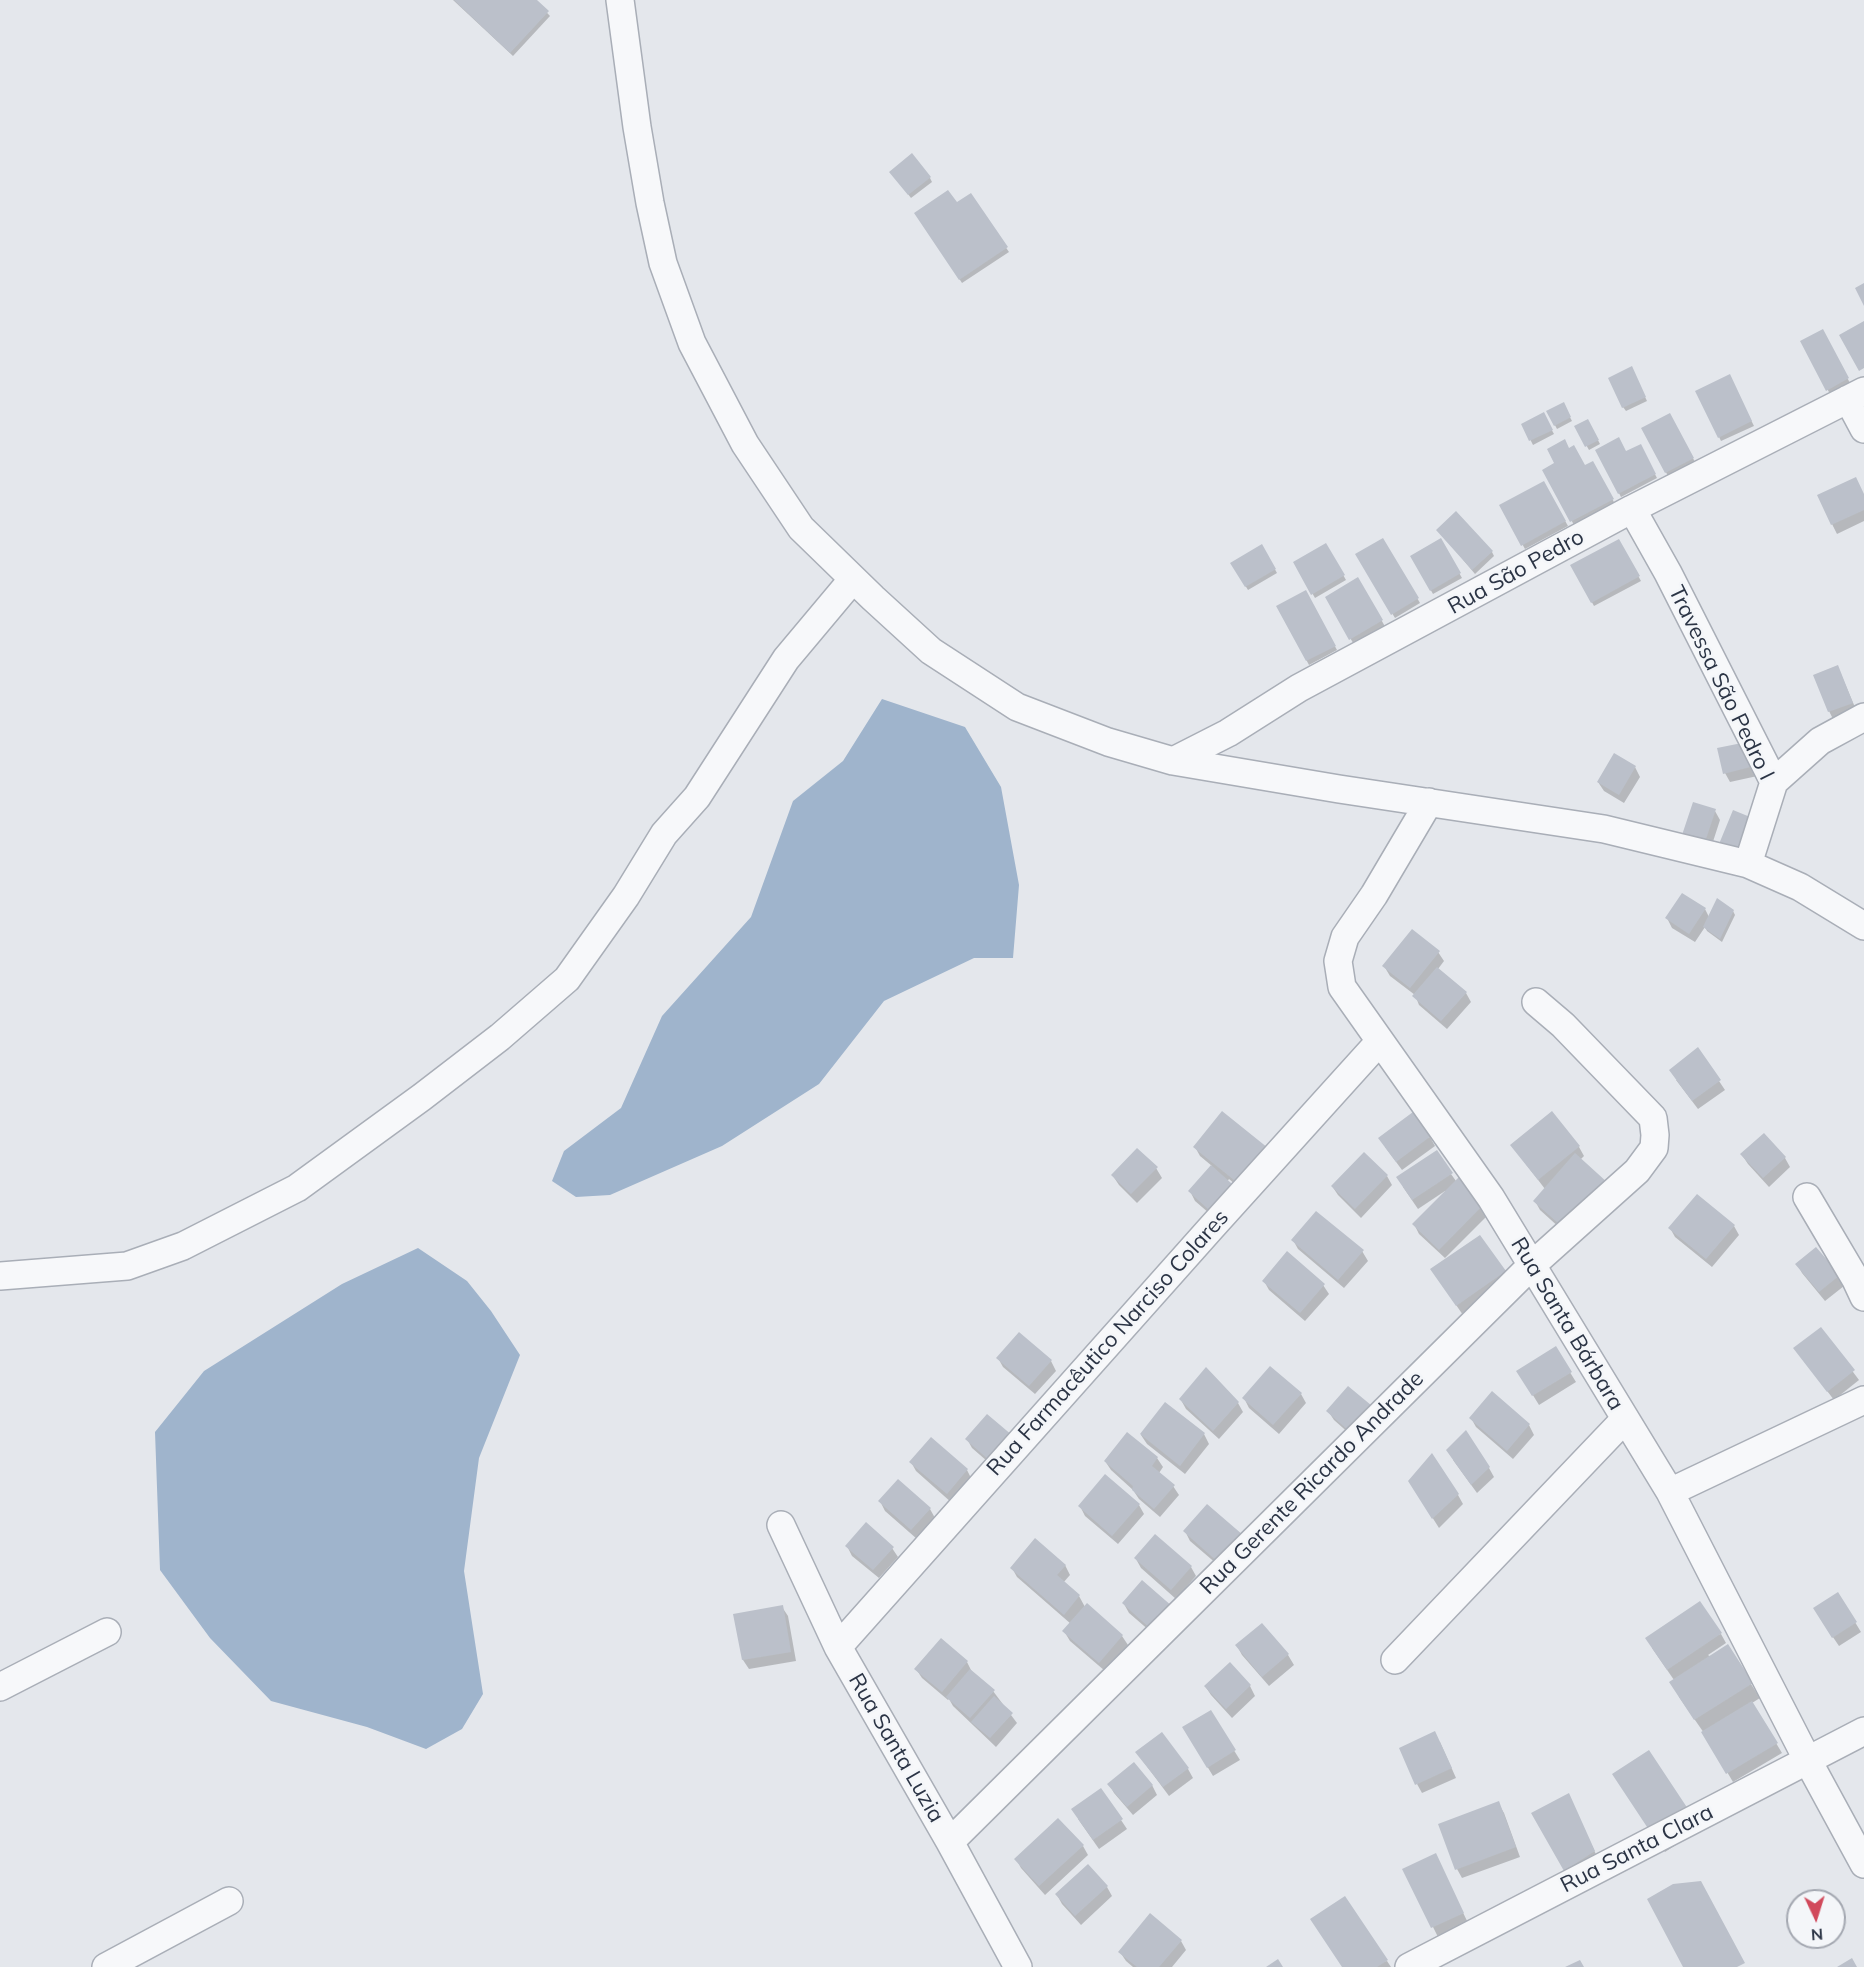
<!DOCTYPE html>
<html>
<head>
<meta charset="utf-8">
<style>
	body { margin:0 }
	#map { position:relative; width:1864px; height:1967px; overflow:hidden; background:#e4e7ec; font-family:Mulish,sans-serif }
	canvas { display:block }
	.north { position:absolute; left:1786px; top:1889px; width:60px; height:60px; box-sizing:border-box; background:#f4f6f9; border:2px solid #a4a8b1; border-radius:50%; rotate:176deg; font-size:16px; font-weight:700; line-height:24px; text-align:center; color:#2b3445 }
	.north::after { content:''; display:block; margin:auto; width:21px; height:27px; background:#d1495b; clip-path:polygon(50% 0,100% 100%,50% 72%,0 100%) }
</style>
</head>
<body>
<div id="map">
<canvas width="1864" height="1967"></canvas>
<div class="north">N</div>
</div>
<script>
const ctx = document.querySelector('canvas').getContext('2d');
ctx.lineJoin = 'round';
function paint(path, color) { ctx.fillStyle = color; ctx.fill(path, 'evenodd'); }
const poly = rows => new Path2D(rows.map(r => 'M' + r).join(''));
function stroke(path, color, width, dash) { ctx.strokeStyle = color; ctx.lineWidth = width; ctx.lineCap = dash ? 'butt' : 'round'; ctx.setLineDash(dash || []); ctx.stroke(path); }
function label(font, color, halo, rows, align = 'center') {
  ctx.font = font + ' Mulish,sans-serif'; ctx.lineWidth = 5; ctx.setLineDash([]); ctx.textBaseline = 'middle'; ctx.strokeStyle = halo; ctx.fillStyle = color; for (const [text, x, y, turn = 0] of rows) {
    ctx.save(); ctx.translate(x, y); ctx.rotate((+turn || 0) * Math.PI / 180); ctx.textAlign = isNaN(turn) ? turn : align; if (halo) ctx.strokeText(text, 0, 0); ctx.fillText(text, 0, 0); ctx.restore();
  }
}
paint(poly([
	[882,699,965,727,1001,787,1019,885,1013,958,974,958,884,1001,819,1084,722,1146,610,1195,576,1197,552,1181,564,1151,621,1108,662,1016,751,917,793,801,843,761],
	[418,1248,467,1281,491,1311,520,1355,479,1458,464,1571,483,1694,462,1729,426,1749,367,1727,271,1701,210,1638,160,1570,155,1432,204,1371,342,1284]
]), '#9fb4cc');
paint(poly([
	[453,0,535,0,550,16,513,56],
	[894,176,930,178,932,182,911,198],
	[970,195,1009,252,962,283,916,213,957,204],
	[1822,331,1850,383,1830,394,1802,342],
	[1633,372,1647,401,1626,411,1623,407],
	[1729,376,1754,426,1721,441,1697,392],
	[1563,404,1572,421,1557,429,1548,412],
	[1543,414,1554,434,1533,445,1523,425],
	[1670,415,1695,462,1668,476,1643,429],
	[1588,421,1600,444,1589,450,1576,427],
	[1640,446,1657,478,1621,497,1597,451,1626,453],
	[1569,450,1584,467,1593,463,1615,504,1574,525,1544,470,1556,464],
	[1544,483,1568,526,1525,549,1501,506],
	[1864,495,1864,521,1837,534,1832,524],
	[1438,530,1492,552,1494,556,1475,574],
	[1383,540,1420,603,1395,618,1357,555],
	[1441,541,1462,578,1433,594,1412,557],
	[1619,541,1641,581,1594,606,1572,566],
	[1326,545,1346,580,1315,598,1295,563],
	[1262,546,1277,573,1248,590,1232,564],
	[1358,579,1387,630,1356,648,1327,598],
	[1305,592,1337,650,1309,665,1278,606],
	[1838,667,1857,712,1834,721,1829,711],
	[1752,742,1762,775,1730,782,1725,773],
	[1635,767,1640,777,1624,803,1604,791,1598,782],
	[1715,811,1720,820,1709,854,1688,847],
	[1705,909,1709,917,1733,911,1735,915,1722,942,1707,931,1705,927,1695,942,1672,928,1667,918],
	[1438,952,1444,961,1438,969,1466,993,1471,1002,1447,1029,1419,1005,1415,995,1390,976,1384,966],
	[1676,1080,1719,1081,1725,1090,1698,1109],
	[1222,1113,1245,1193,1229,1179,1227,1182,1224,1226,1195,1201,1190,1191,1212,1166,1200,1156,1195,1147],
	[1430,1137,1435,1146,1402,1170,1385,1147],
	[1512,1146,1579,1147,1584,1156,1580,1160,1572,1239,1540,1210,1535,1201,1545,1189],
	[1742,1155,1785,1158,1790,1167,1769,1187,1748,1164],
	[1156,1168,1162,1178,1137,1203,1119,1185,1113,1176],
	[1451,1174,1456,1181,1495,1208,1445,1258,1419,1234,1414,1224,1445,1192,1445,1191,1418,1209,1403,1187],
	[1387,1176,1392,1185,1361,1218,1338,1195,1332,1186],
	[1734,1226,1739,1235,1712,1267,1675,1237,1670,1228],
	[1480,1237,1510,1281,1463,1315,1438,1279],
	[1293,1240,1362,1251,1368,1261,1344,1288,1298,1249],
	[1797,1264,1839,1276,1844,1286,1825,1301,1802,1273],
	[1264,1281,1323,1285,1329,1294,1305,1321,1269,1290],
	[1821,1329,1859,1380,1834,1400,1795,1349],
	[1555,1348,1576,1382,1539,1405,1518,1371],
	[998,1358,1051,1361,1056,1371,1035,1394,1003,1367],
	[1349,1388,1361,1444,1334,1420,1328,1411],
	[1492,1393,1529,1425,1534,1435,1513,1459,1476,1427,1471,1418],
	[1301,1394,1306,1403,1279,1434,1249,1408,1244,1398],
	[1181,1400,1238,1403,1243,1412,1219,1439,1186,1409],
	[987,1416,1003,1475,972,1448,967,1439],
	[1204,1434,1209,1444,1185,1474,1147,1444,1141,1435],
	[931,1439,967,1470,972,1480,952,1503,916,1471,911,1462],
	[1157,1458,1163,1467,1159,1473,1173,1486,1179,1495,1160,1517,1139,1499,1133,1490,1111,1470,1105,1461],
	[1453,1460,1489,1468,1494,1477,1477,1493],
	[1415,1490,1458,1495,1463,1504,1439,1528],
	[880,1501,930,1509,935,1518,917,1539,885,1511],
	[1139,1505,1144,1514,1118,1544,1085,1516,1080,1506],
	[1207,1506,1225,1571,1190,1541,1185,1531],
	[847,1546,892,1548,898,1557,879,1578,852,1556],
	[1136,1559,1191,1567,1196,1576,1176,1599,1141,1568],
	[1065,1565,1070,1575,1063,1583,1079,1596,1085,1607,1122,1636,1128,1645,1105,1671,1070,1641,1064,1631,1071,1624,1017,1577,1012,1568],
	[1142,1583,1158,1638,1129,1613,1124,1604],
	[1838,1594,1861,1632,1839,1646,1820,1618],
	[782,1607,788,1616,796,1661,749,1669,743,1660,735,1615],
	[1261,1625,1288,1655,1294,1665,1269,1686,1242,1655,1237,1646],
	[1721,1634,1726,1643,1708,1655,1751,1684,1760,1698,1752,1703,1782,1753,1733,1782,1704,1733,1679,1697,1674,1680,1652,1648],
	[967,1662,972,1672,993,1691,1017,1723,996,1747,953,1706,949,1699,948,1700,922,1678,916,1669],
	[1229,1664,1250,1686,1255,1696,1232,1718,1211,1695,1205,1686],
	[1210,1712,1240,1760,1213,1776,1184,1728],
	[1440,1742,1456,1778,1422,1793,1417,1784],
	[1137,1753,1188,1769,1193,1778,1169,1796],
	[1109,1784,1152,1785,1157,1795,1133,1815,1114,1793],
	[1623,1789,1699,1830,1665,1852],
	[1101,1790,1127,1829,1099,1849,1078,1819],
	[1498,1803,1504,1813,1520,1857,1462,1878,1457,1869],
	[1573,1804,1599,1861,1570,1879,1533,1814],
	[1083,1846,1088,1855,1045,1895,1021,1868,1016,1859],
	[1440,1864,1468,1923,1438,1937,1404,1869],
	[1107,1887,1112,1896,1081,1925,1062,1904,1057,1895],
	[1181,1941,1186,1950,1172,1967,1133,1967,1126,1961,1120,1952],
	[1387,1961,1391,1967,1343,1967]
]), '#0003');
paint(poly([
	[454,0,537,0,549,11,510,53],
	[912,153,931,177,908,195,889,172],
	[948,190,957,202,971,193,1008,247,959,280,914,213],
	[1864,283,1864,306,1855,288],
	[1864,321,1864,368,1859,371,1839,335],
	[1823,329,1849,378,1826,391,1800,341],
	[1632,366,1646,397,1622,408,1608,378],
	[1730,374,1752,421,1718,438,1695,391],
	[1564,402,1571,417,1554,426,1546,411],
	[1544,412,1553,430,1529,441,1521,424],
	[1670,413,1694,458,1665,473,1641,428],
	[1588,419,1599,440,1585,447,1574,426],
	[1619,437,1626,451,1641,444,1656,474,1618,494,1595,450],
	[1565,439,1569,448,1574,445,1585,465,1593,461,1614,499,1570,522,1542,470,1554,463,1547,449],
	[1856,477,1864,494,1864,510,1831,525,1817,495],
	[1544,481,1566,521,1521,546,1499,505],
	[1456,511,1493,551,1472,570,1436,530],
	[1383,538,1419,598,1391,615,1355,554],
	[1441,538,1461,573,1430,591,1410,556],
	[1619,539,1640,576,1591,603,1570,565],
	[1326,543,1345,575,1311,595,1293,562],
	[1262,544,1276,569,1245,587,1230,563],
	[1358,577,1383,620,1349,640,1325,597],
	[1306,590,1336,646,1306,661,1276,606],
	[1838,665,1853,703,1828,712,1813,675],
	[1752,741,1758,765,1723,774,1717,748],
	[1614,753,1636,766,1619,795,1597,782],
	[1693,802,1716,809,1704,845,1681,838],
	[1733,810,1755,819,1740,854,1719,844],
	[1682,893,1706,908,1689,934,1665,918],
	[1717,898,1734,910,1720,939,1703,927],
	[1412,929,1440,951,1410,988,1382,966],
	[1437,967,1467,992,1441,1021,1412,996],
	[1698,1047,1721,1080,1692,1101,1669,1070],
	[1222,1111,1268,1148,1239,1184,1193,1147],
	[1552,1111,1580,1146,1538,1180,1510,1145],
	[1413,1112,1431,1136,1396,1162,1378,1138],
	[1764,1133,1786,1157,1763,1178,1740,1154],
	[1137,1148,1158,1167,1131,1194,1111,1175],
	[1437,1150,1453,1173,1412,1200,1396,1177],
	[1364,1152,1388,1175,1355,1209,1331,1186],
	[1575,1153,1608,1183,1566,1230,1533,1201],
	[1211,1165,1241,1192,1218,1218,1188,1191],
	[1464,1172,1490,1198,1439,1250,1412,1224],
	[1697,1194,1735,1225,1706,1259,1668,1228],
	[1316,1211,1364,1250,1338,1280,1291,1240],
	[1480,1235,1506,1271,1456,1306,1430,1269],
	[1816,1247,1840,1275,1819,1292,1795,1264],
	[1287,1251,1325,1284,1300,1313,1262,1281],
	[1821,1327,1855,1370,1827,1392,1793,1348],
	[1019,1332,1052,1360,1029,1386,996,1358],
	[1556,1346,1572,1372,1532,1396,1516,1371],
	[1270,1366,1302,1393,1273,1425,1242,1398],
	[1206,1367,1239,1402,1213,1431,1179,1399],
	[1348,1386,1377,1410,1355,1436,1326,1411],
	[1492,1391,1530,1424,1507,1451,1469,1418],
	[1165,1402,1205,1433,1180,1466,1140,1434],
	[987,1414,1019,1441,997,1467,965,1439],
	[1466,1430,1490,1467,1471,1485,1446,1450],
	[1127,1432,1158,1457,1152,1466,1175,1485,1154,1509,1132,1490,1133,1486,1104,1461],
	[931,1437,968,1469,947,1494,909,1462],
	[1432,1453,1459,1494,1432,1519,1408,1481],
	[1105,1474,1140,1504,1112,1536,1078,1506],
	[898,1479,931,1508,911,1530,878,1501],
	[1207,1504,1243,1535,1219,1563,1183,1531],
	[866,1522,894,1547,873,1570,845,1546],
	[1155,1534,1192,1566,1171,1590,1134,1558],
	[1035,1538,1066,1565,1057,1575,1080,1595,1064,1615,1010,1568],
	[1142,1580,1173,1607,1152,1630,1122,1603],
	[1838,1592,1857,1622,1832,1638,1813,1608],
	[1700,1601,1722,1633,1667,1670,1645,1638],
	[1087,1603,1123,1635,1099,1663,1062,1631],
	[783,1605,791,1652,742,1660,733,1614],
	[1262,1623,1289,1654,1262,1677,1235,1645],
	[941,1638,968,1661,942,1692,914,1669],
	[1728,1644,1753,1683,1694,1720,1669,1682],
	[1230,1662,1251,1685,1226,1709,1204,1686],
	[970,1669,995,1690,970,1718,946,1697],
	[994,1696,1013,1713,990,1738,971,1722],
	[1752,1701,1778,1743,1726,1774,1701,1732],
	[1211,1710,1236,1750,1207,1768,1182,1727],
	[1435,1731,1452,1768,1415,1785,1399,1748],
	[1162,1732,1189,1768,1163,1787,1135,1752],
	[1649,1750,1692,1815,1655,1839,1612,1774],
	[1134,1762,1153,1785,1127,1807,1107,1784],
	[1101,1788,1123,1819,1093,1840,1071,1809],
	[1569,1793,1595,1851,1564,1871,1531,1813],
	[1499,1801,1516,1847,1455,1870,1438,1824],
	[1058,1818,1084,1845,1039,1886,1014,1859],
	[1436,1853,1464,1913,1431,1928,1402,1869],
	[1088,1864,1108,1886,1075,1916,1055,1894],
	[1701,1881,1745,1963,1737,1967,1683,1967,1647,1899,1673,1884],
	[1345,1896,1388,1960,1377,1967,1342,1967,1310,1919],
	[1150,1913,1182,1940,1159,1967,1137,1967,1118,1952],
	[1852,1958,1857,1967,1837,1967],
	[1278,1959,1283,1967,1266,1967],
	[1580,1960,1584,1967,1565,1967]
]), '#bbc0ca');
const minor = poly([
	[620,0,637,127,650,203,663,263,692,343,745,444,801,528,873,598,931,651,1017,707,1108,742,1173,761,1339,789,1604,829,1748,864,1800,887,1864,926],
	[1848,399,1864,429],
	[1632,509,1668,573,1774,782,1748,864],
	[1173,761,1228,733,1299,688,1632,509,1864,391],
	[1774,782,1820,741,1864,717],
	[1429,802,1374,895,1345,937,1338,961,1342,987,1491,1198,1670,1492,1808,1761,1864,1864],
	[1807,1197,1856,1280,1864,1297],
	[0,1276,127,1266,183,1246,297,1188,422,1097,500,1037,567,979,626,896,664,834,697,797,786,659,853,579],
	[1670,1492,1864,1400],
	[781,1525,838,1647,950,1842,1018,1967],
	[838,1647,1211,1228,1380,1041],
	[1395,1660,1625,1419],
	[0,1687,107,1632],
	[950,1842,1531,1266,1637,1171,1654,1148,1655,1135,1653,1118,1563,1025,1536,1002],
	[106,1967,229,1901],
	[1409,1967,1864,1731]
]);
stroke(minor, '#a9aeb7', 30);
stroke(minor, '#f7f8fa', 27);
label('22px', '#2b3445', '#f4f6f9', [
	["Rua São Pedro",1516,572,-29],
	["Travessa São Pedro I",1721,683,64],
	["Rua Santa Bárbara",1567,1324,59],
	["Rua Farmacêutico Narciso Colares",1108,1343,-48],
	["Rua Gerente Ricardo Andrade",1312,1483,-45],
	["Rua Santa Luzia",896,1748,60],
	["Rua Santa Clara",1637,1849,-27]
]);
</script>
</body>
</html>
